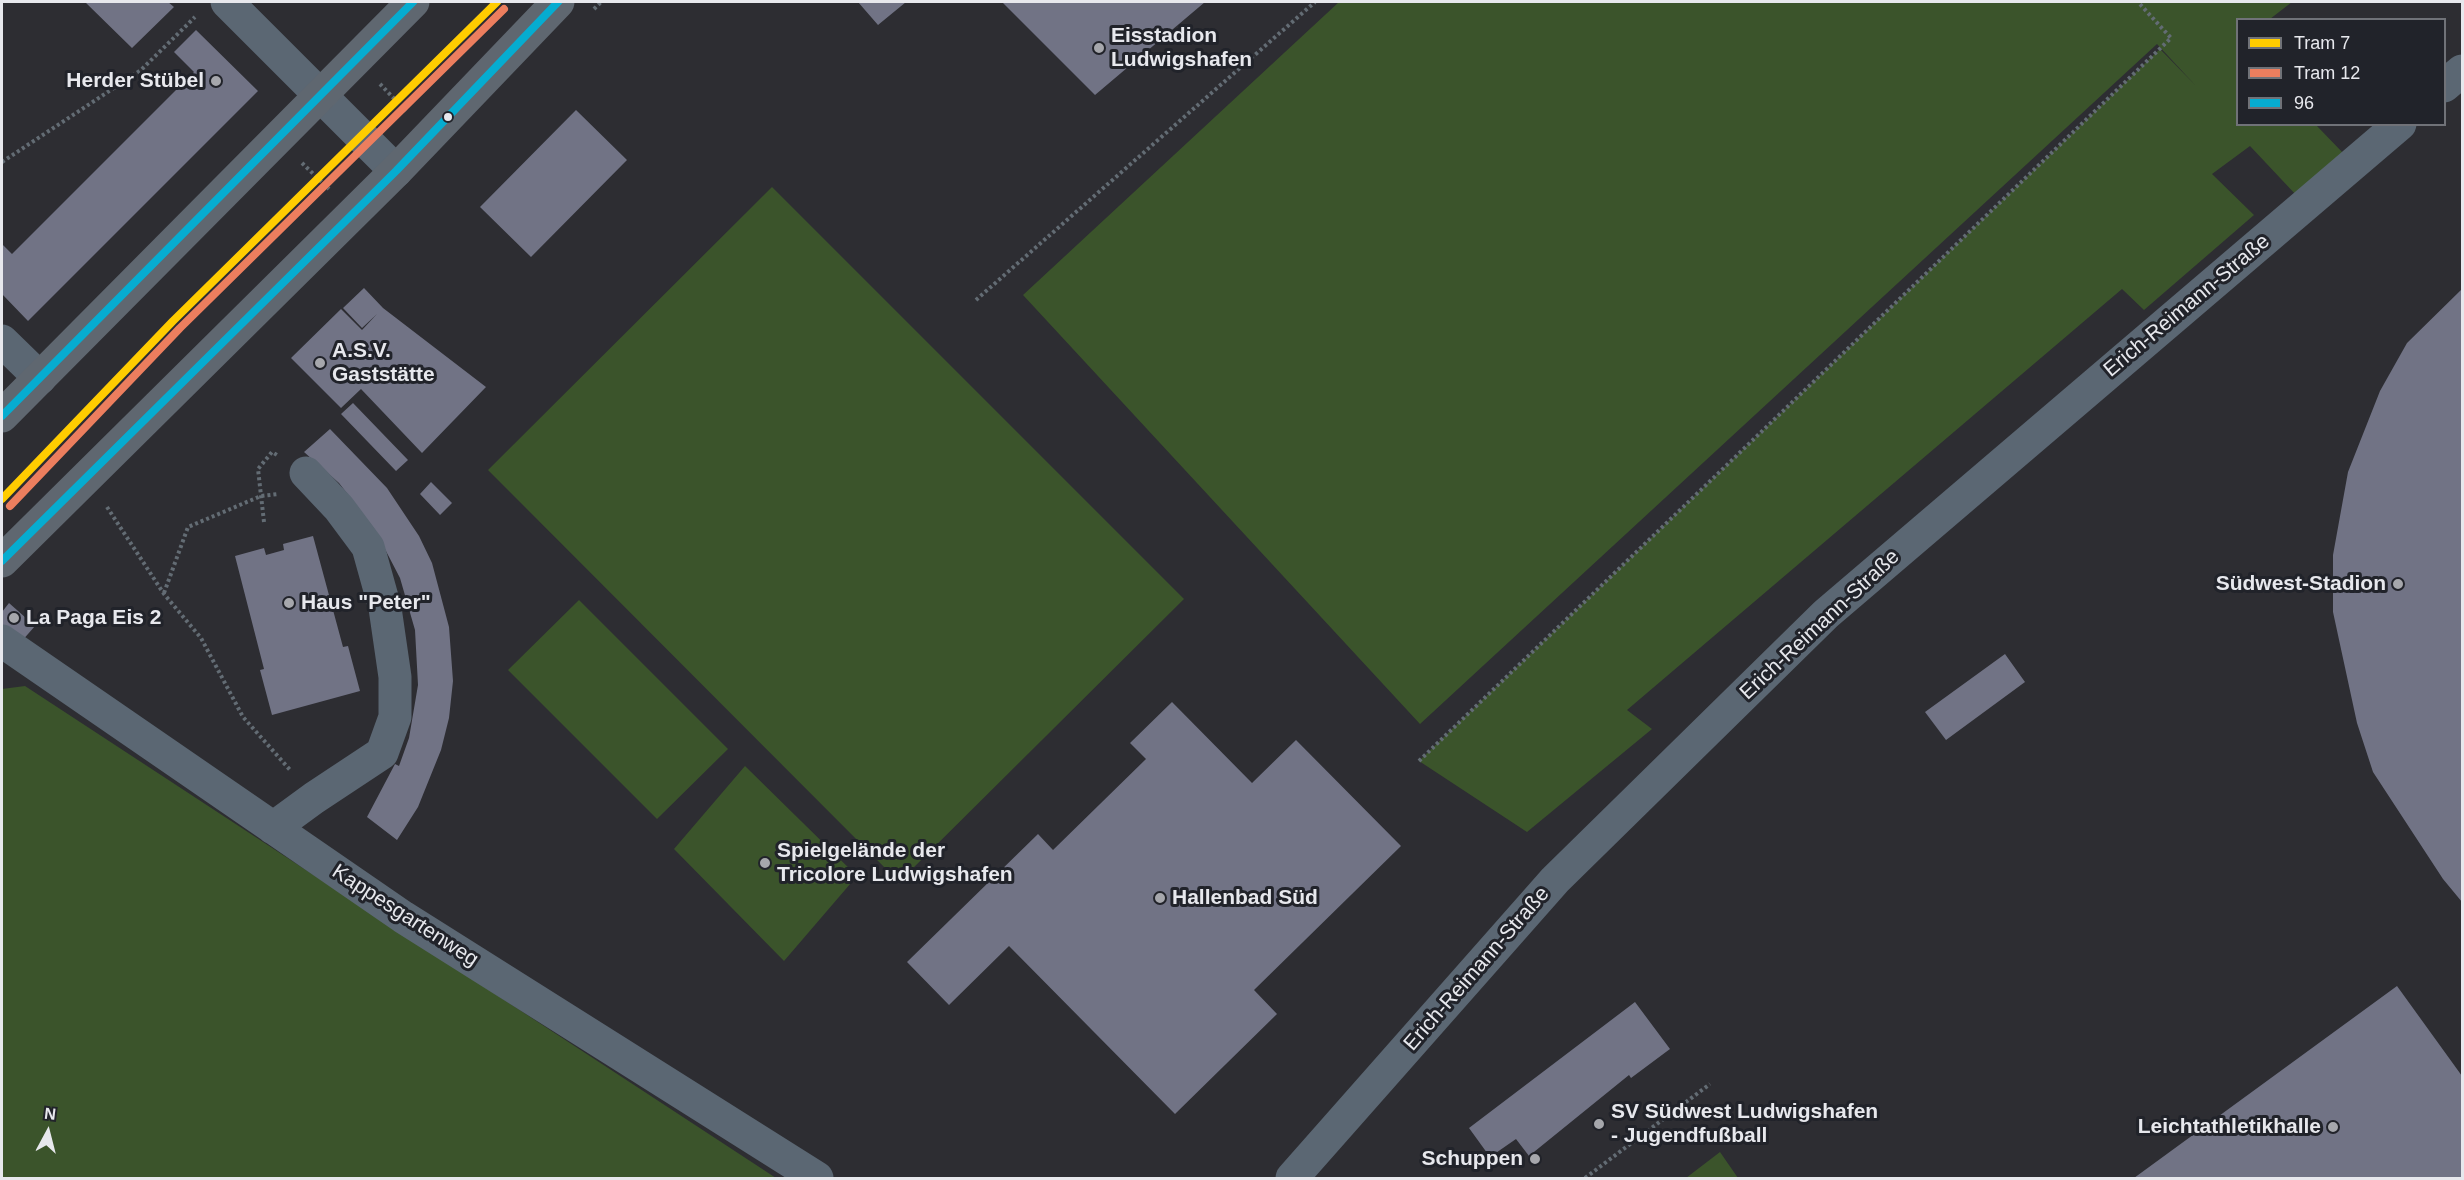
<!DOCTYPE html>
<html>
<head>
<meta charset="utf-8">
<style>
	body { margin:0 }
	#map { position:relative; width:2464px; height:1180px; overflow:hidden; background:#2d2d32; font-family:Helvetica,sans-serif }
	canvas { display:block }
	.frame { position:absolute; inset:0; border:3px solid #e7e8ed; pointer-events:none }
	.legend { position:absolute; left:2236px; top:18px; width:210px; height:108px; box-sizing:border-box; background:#21232a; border:2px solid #707278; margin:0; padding:8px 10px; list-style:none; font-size:18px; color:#e7e8ed }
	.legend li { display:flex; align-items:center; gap:12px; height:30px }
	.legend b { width:30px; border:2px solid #707278 }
	.north { position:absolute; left:18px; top:1102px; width:60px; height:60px; -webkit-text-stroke:4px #21232a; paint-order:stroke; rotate:7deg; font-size:16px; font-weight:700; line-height:24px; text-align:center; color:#e7e8ed }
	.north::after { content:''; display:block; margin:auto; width:21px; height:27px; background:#e7e8ed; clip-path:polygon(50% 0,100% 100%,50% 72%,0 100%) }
</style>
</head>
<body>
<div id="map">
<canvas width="2464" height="1180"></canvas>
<div class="frame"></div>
<ul class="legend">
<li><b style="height:8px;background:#fc0"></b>Tram 7</li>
<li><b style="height:8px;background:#ec7e5e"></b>Tram 12</li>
<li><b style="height:8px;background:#06acd0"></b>96</li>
</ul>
<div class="north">N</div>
</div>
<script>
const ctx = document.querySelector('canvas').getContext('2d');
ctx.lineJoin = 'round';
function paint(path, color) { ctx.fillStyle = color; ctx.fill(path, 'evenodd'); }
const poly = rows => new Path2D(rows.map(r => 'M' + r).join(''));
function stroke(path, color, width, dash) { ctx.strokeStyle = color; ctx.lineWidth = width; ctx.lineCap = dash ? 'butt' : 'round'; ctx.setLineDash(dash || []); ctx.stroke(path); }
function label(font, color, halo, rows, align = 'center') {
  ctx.font = font + ' Helvetica,sans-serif'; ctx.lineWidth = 6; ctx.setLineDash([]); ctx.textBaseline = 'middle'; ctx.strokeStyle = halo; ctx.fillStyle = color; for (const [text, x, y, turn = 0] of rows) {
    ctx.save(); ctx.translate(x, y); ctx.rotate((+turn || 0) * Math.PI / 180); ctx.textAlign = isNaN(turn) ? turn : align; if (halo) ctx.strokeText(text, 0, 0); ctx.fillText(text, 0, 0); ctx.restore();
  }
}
paint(poly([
	[1339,2,2292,2,2270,19,2238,20,2238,124,2316,125,2344,154,2297,196,2250,146,2212,174,2254,215,2144,310,2122,289,1627,710,1652,729,1527,832,1419,761,2160,49,2196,86,2157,44,1420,724,1023,295],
	[772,187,1184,599,899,882,488,470],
	[579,600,728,749,657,819,508,670],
	[25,686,776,1178,2,1178,2,689],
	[745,766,857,876,784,961,674,849],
	[1720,1152,1738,1178,1686,1178]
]), '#3b542b');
paint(poly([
	[85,2,168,2,174,7,132,48],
	[858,2,906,2,878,25],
	[1002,2,1205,2,1095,95],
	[196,30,258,91,28,321,2,294,2,244,12,254,194,72,174,52],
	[576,110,627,160,531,257,480,207],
	[364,288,383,308,486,387,422,453,361,389,341,408,291,358,341,309,362,330,377,314,362,328,343,308],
	[2462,289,2462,902,2443,879,2373,772,2357,723,2333,612,2333,555,2348,472,2380,391,2407,343],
	[353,403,408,460,396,471,341,414],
	[330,429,387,488,419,536,432,563,449,627,453,681,449,718,441,750,418,807,397,840,367,817,395,764,399,766,409,738,418,685,415,630,400,578,375,530,339,483,304,452],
	[431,482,452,503,440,515,420,494],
	[313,536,343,647,348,646,360,691,272,715,260,670,264,669,235,556,264,548,266,555,284,550,283,544],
	[9,603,35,626,21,642,2,625,2,612],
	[2005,654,2025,682,1946,740,1925,712],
	[1172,702,1252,783,1296,740,1401,846,1254,990,1277,1014,1175,1114,1009,946,949,1005,907,962,1038,834,1053,850,1146,759,1130,743],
	[2397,986,2462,1076,2462,1178,2134,1178],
	[1635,1002,1670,1049,1631,1078,1629,1075,1529,1156,1516,1139,1490,1157,1469,1128]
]), '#717385');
stroke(poly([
	[594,9,601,2],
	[380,84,406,111],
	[2,162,141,70,195,17],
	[302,163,329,189],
	[976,300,1315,2],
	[107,507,164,594,201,638,243,717,291,771],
	[264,522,258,469,272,452,277,455],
	[164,593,188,527,261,496,278,494],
	[1419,761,2171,38,2138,2],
	[1585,1178,1710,1084]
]), '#636c74', 4, [3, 3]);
stroke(poly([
	[227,2,396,171],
	[2444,86,2462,71],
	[2,341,40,378],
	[2,641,403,917,817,1178],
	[273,828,314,798,382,753,395,717,395,677,385,608,368,547,339,508,306,473],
	[1292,1178,1555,880,1826,614,2400,124]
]), '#5b6773', 33);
stroke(poly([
	[2,416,413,2],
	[2,561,396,171,558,2]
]), '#5f6770', 33);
stroke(poly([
	[2,416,413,2],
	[2,561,396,171,558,2]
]), '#06acd0', 8);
stroke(poly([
	[2,499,173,321,497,2]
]), '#fc0', 8);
stroke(poly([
	[10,506,180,328,504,9]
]), '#ec7e5e', 8);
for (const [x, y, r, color] of [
	[1099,48,6,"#a6a7ac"],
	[216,81,6,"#a6a7ac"],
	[448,117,5,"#e7e8ed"],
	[320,363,6,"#a6a7ac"],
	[2398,584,6,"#a6a7ac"],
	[289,603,6,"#a6a7ac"],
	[14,618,6,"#a6a7ac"],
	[765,863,6,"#a6a7ac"],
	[1160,898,6,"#a6a7ac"],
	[1599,1124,6,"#a6a7ac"],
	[2333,1127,6,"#a6a7ac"],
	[1535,1159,6,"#a6a7ac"]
]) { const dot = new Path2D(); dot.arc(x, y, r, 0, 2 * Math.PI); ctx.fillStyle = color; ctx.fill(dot); stroke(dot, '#21232a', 2); }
label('bold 21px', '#e7e8ed', '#21232a', [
	["Eisstadion",1111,36],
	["Ludwigshafen",1111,60],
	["Herder Stübel",204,81,"right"],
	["A.S.V.",332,351],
	["Gaststätte",332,375],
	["Südwest-Stadion",2386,584,"right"],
	["Haus \"Peter\"",301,603],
	["La Paga Eis 2",26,618],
	["Spielgelände der",777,851],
	["Tricolore Ludwigshafen",777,875],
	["Hallenbad Süd",1172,898],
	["SV Südwest Ludwigshafen",1611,1112],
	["- Jugendfußball",1611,1136],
	["Leichtathletikhalle",2321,1127,"right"],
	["Schuppen",1523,1159,"right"]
], 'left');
label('21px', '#e7e8ed', '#21232a', [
	["Erich-Reimann-Straße",2187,306,-40],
	["Erich-Reimann-Straße",1820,625,-43],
	["Kappesgartenweg",405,916,33],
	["Erich-Reimann-Straße",1477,969,-49]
]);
</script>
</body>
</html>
